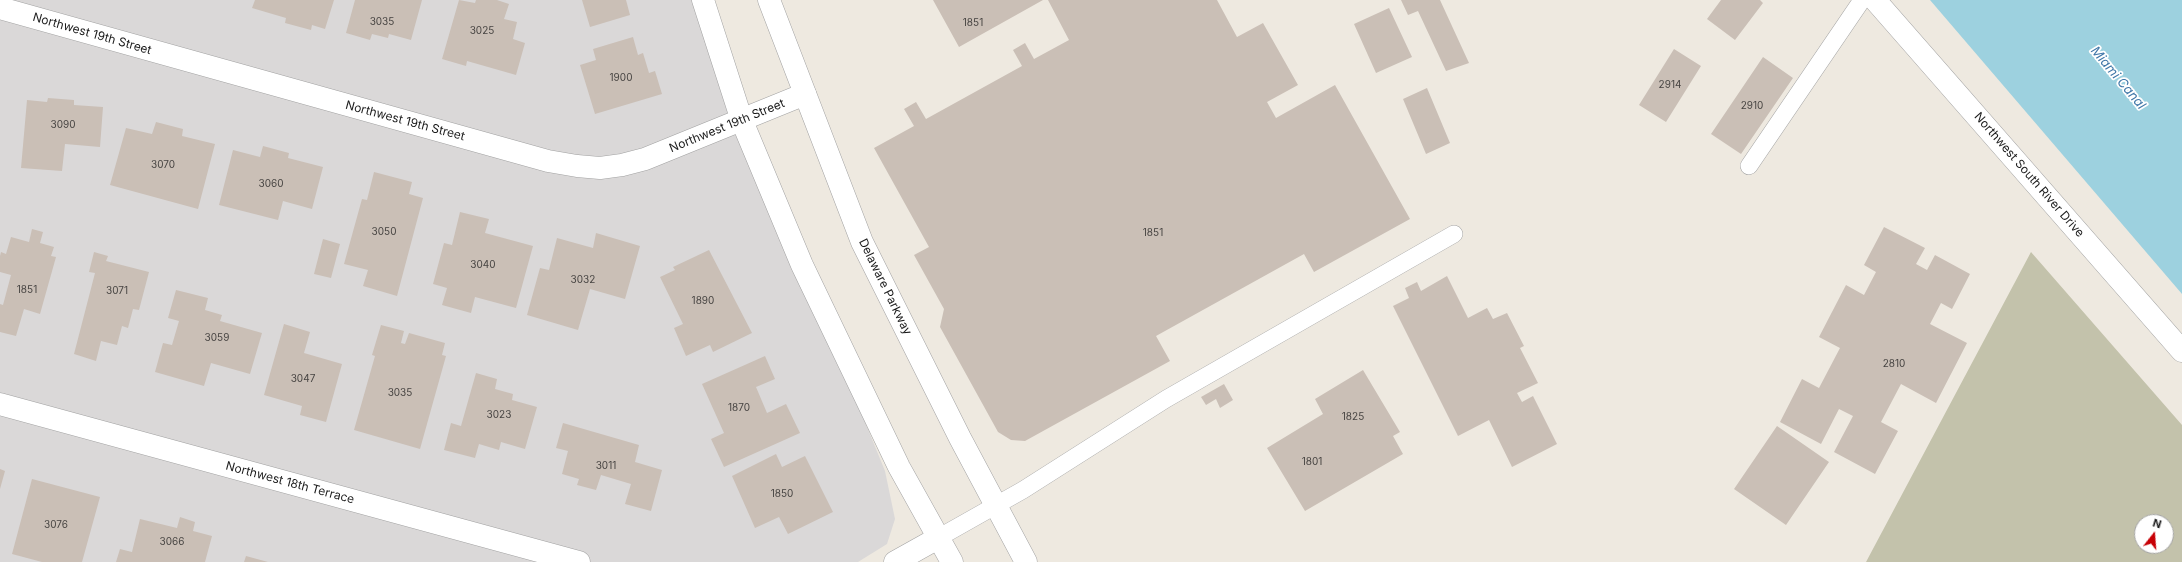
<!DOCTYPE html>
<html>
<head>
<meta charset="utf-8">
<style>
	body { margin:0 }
	#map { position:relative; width:2182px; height:562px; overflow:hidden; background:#eee9e0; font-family:Inter,sans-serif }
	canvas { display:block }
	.north { position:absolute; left:2134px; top:514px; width:40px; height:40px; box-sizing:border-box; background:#fff; border:1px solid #a4a4a4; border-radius:50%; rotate:17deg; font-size:11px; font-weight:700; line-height:16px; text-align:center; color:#1b1b1b }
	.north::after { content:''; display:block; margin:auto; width:14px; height:18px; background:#c70005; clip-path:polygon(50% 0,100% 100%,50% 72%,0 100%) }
</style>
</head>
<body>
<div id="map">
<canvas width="2182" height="562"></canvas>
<div class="north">N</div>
</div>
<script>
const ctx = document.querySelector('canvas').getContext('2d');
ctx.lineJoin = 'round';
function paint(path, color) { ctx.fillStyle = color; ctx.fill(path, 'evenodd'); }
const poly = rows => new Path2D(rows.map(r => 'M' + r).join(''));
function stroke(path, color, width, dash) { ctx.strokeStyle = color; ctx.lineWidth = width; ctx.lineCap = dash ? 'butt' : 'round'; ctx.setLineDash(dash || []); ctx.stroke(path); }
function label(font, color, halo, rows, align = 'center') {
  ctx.font = font + ' Inter,sans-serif'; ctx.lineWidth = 3.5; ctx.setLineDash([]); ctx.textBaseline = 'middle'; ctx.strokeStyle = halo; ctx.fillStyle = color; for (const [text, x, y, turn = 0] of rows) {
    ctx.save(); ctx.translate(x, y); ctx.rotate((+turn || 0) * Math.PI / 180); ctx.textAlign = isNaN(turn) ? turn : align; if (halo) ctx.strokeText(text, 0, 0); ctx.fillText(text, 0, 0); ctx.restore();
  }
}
paint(poly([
	[0,0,693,0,885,471,895,519,887,544,858,562,0,562]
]), '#dad8d8');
paint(poly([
	[2031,252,2182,425,2182,562,1866,562],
	[2142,522,2166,522,2166,546,2142,546]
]), '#c3c2ab');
paint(poly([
	[1930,0,2182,0,2182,294]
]), '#9dd1df');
paint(poly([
	[255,0,334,0,325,29,312,25,311,30,285,23,286,18,252,8],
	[355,0,422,0,411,40,389,34,388,38,372,34,370,40,346,33],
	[459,0,475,3,476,0,497,0,509,4,504,19,517,22,513,39,525,43,516,75,467,61,466,66,442,59],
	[582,0,626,0,630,15,590,27],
	[933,0,1043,0,959,47],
	[1048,0,1217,0,1237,37,1263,23,1298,85,1267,102,1276,118,1335,85,1410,219,1314,272,1304,254,1156,336,1170,361,1025,441,1011,440,998,432,940,327,944,309,914,255,929,247,874,148,914,126,904,109,916,102,926,119,1022,66,1013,50,1025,43,1034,59,1069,40],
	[1401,0,1440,0,1469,63,1446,71,1418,11,1408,15],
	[1721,0,1760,0,1763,3,1735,40,1707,19],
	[1389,8,1412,57,1376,73,1354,24],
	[633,37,638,55,643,53,649,73,655,71,662,94,595,114,580,65,596,60,593,49],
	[1674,49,1701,66,1666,122,1639,105],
	[1763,57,1793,78,1741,154,1711,134],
	[1427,88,1450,143,1426,154,1403,99],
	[48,98,74,100,74,105,103,107,100,147,65,144,62,171,21,168,27,100,47,102],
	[156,122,183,129,182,136,215,144,198,209,110,185,126,128,152,134],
	[263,146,289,153,288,158,323,167,312,209,283,201,278,220,219,205,233,150,260,157],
	[374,172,412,182,409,194,423,198,397,296,363,286,368,270,344,264,362,199,367,200],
	[460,212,489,219,485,233,533,246,516,308,475,297,471,313,442,305,447,288,433,284,444,243,452,245],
	[1884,227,1925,248,1916,264,1927,270,1935,255,1970,274,1952,309,1941,303,1930,324,1967,343,1936,403,1901,384,1881,422,1898,431,1875,474,1834,452,1853,416,1839,409,1821,444,1780,422,1802,379,1819,388,1840,348,1819,337,1846,285,1864,295,1876,272,1864,265],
	[32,229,43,232,40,243,54,247,51,256,56,257,40,314,24,309,16,336,0,332,0,304,3,305,11,275,0,272,0,256,1,252,6,254,11,237,29,242],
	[596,233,640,246,625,299,590,289,578,330,527,315,540,268,549,270,557,238,593,248],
	[323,239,340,244,331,278,314,274],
	[709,250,752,333,713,352,710,345,686,356,674,328,683,324,660,277,675,270,673,267],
	[94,252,108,256,106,261,149,272,139,310,133,309,128,328,122,326,117,345,101,341,96,361,74,354,95,273,89,272],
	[1447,276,1468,318,1487,308,1493,319,1507,313,1524,346,1520,348,1538,383,1517,393,1522,402,1533,396,1557,444,1512,467,1489,420,1458,436,1393,306,1409,298,1405,288,1417,282,1421,291],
	[176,290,208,298,205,310,222,315,220,321,262,333,250,374,211,363,204,386,155,372,163,343,172,345,179,321,168,318],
	[284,324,310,332,304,353,342,364,326,422,300,415,302,406,264,395],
	[381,325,404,331,401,343,405,344,409,333,445,343,442,355,446,356,420,449,354,430,375,356,372,355],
	[765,356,775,379,756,387,767,413,786,404,800,433,724,467,711,439,724,433,702,384],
	[1363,370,1400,432,1393,436,1403,454,1305,511,1267,448,1323,414,1315,399],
	[476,373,497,379,495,389,513,394,512,400,537,407,525,449,501,442,499,450,479,444,475,458,444,450,451,423,461,426],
	[1224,384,1233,400,1220,408,1216,399,1206,405,1201,397],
	[563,423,639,445,635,462,662,470,651,511,625,504,631,484,601,475,596,490,577,485,579,479,562,474,568,451,556,448],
	[1777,426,1829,462,1786,525,1734,489],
	[776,454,782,467,805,456,833,512,788,534,779,517,755,528,732,476],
	[0,469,5,471,0,489],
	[32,479,100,497,82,562,42,562,12,554],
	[180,517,195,522,193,531,212,536,205,562,116,562,120,549,132,552,140,519,177,528],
	[246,556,268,562,244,562]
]), '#cabfb6');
const service = poly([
	[1749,166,1862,0],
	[938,538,1023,490,1166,399,1454,234]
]);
const minor = poly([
	[0,8,548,161,577,166,600,168,622,165,645,159,805,94],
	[0,404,579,562],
	[895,562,938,538]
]);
const tertiary = poly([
	[703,0,742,121,802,265,899,467,952,562],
	[769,0,862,242,960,438,1026,562],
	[1875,0,2182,351]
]);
stroke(service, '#a2a2a2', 18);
stroke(minor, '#a2a2a2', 23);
stroke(tertiary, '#a2a2a2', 23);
stroke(service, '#fff', 17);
stroke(minor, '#fff', 22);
stroke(tertiary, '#fff', 22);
label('10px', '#474442', null, [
	["3035",382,22],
	["1851",973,23],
	["3025",482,31],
	["1900",621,78],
	["2914",1670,85],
	["2910",1752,106],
	["3090",63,125],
	["3070",163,165],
	["3060",271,184],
	["3050",384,232],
	["1851",1153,233],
	["3040",483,265],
	["3032",583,280],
	["1851",27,290],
	["3071",117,291],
	["1890",703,301],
	["3059",217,338],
	["2810",1894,364],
	["3047",303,379],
	["3035",400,393],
	["1870",739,408],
	["3023",499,415],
	["1825",1353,417],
	["1801",1312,462],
	["3011",606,466],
	["1850",782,494],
	["3076",56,525],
	["3066",172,542]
]);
label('12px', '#1b1b1b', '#fff', [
	["Northwest 19th Street",92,34,16],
	["Northwest 19th Street",405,121,15],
	["Northwest 19th Street",727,126,-22],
	["Northwest South River Drive",2029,175,49],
	["Delaware Parkway",885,287,64],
	["Northwest 18th Terrace",290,483,15]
]);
label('italic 13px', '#4077a8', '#fff', [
	["Miami Canal",2118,78,50]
]);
</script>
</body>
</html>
